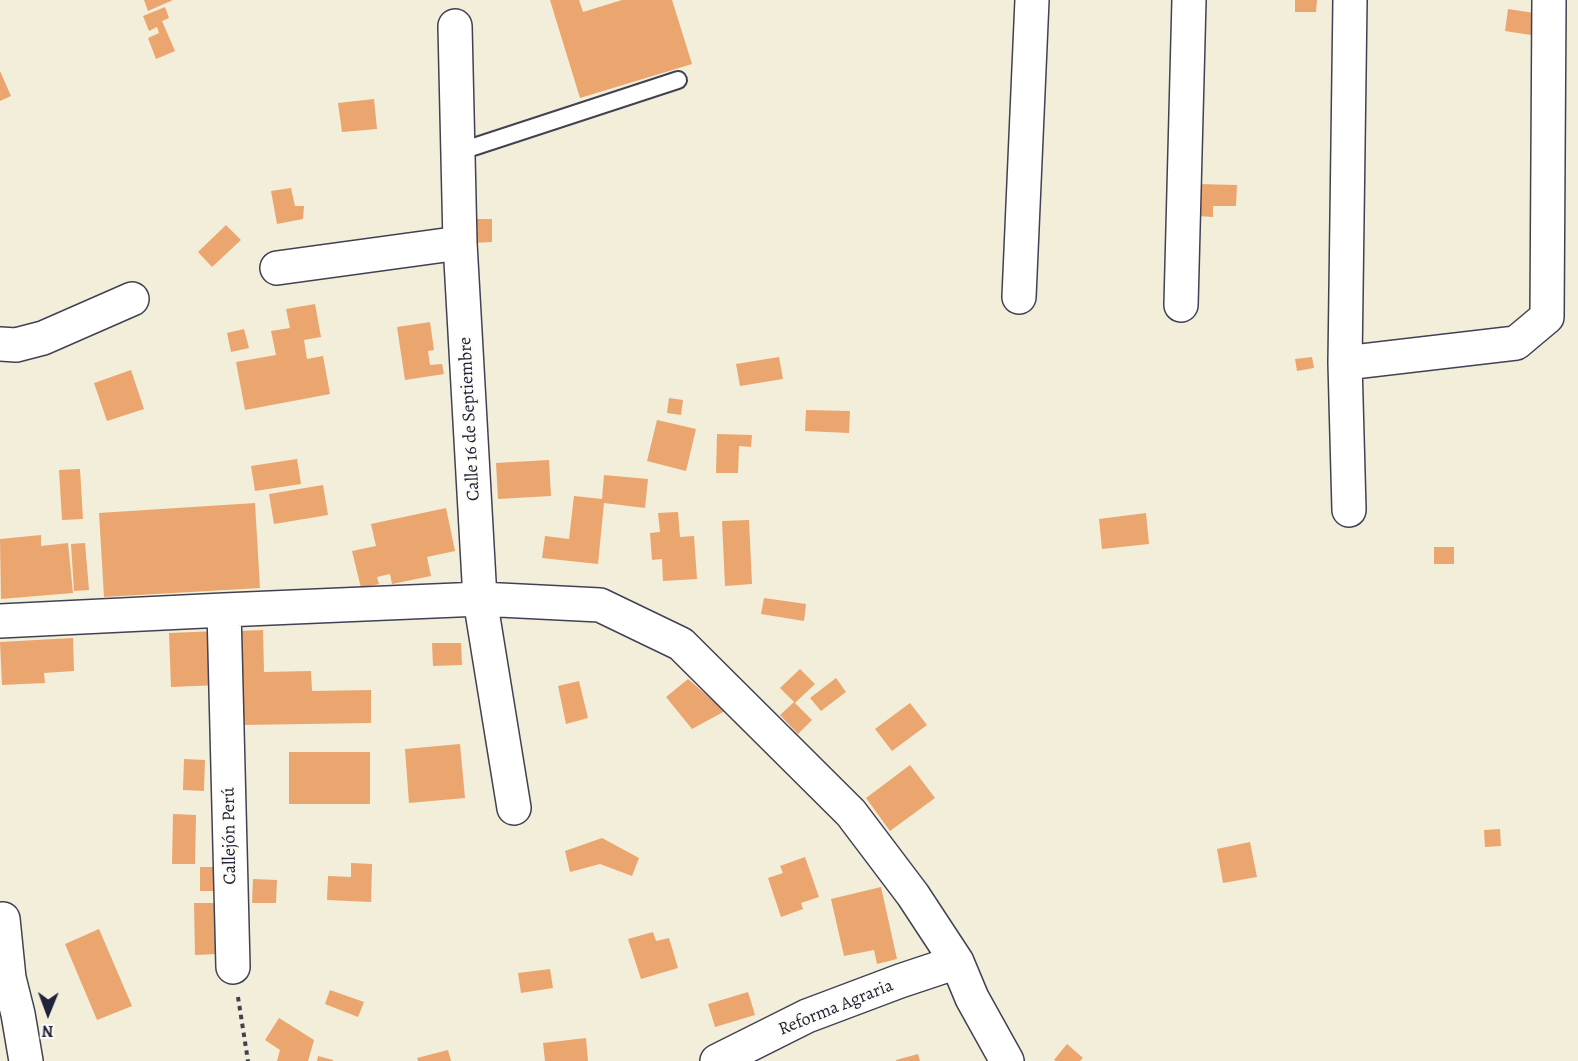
<!DOCTYPE html>
<html>
<head>
<meta charset="utf-8">
<style>
	body { margin:0 }
	#map { position:relative; width:1578px; height:1061px; overflow:hidden; background:#f3eed9; font-family:Alegreya,serif }
	canvas { display:block }
	.north { position:absolute; left:18px; top:983px; width:60px; height:60px; -webkit-text-stroke:4px #fdfcf7; paint-order:stroke; rotate:181deg; font-size:16px; font-weight:700; line-height:24px; text-align:center; color:#22223b }
	.north::after { content:''; display:block; margin:auto; width:21px; height:27px; background:#22223b; clip-path:polygon(50% 0,100% 100%,50% 72%,0 100%) }
</style>
</head>
<body>
<div id="map">
<canvas width="1578" height="1061"></canvas>
<div class="north">N</div>
</div>
<script>
const ctx = document.querySelector('canvas').getContext('2d');
ctx.lineJoin = 'round';
function paint(path, color) { ctx.fillStyle = color; ctx.fill(path, 'evenodd'); }
const poly = rows => new Path2D(rows.map(r => 'M' + r).join(''));
function stroke(path, color, width, dash) { ctx.strokeStyle = color; ctx.lineWidth = width; ctx.lineCap = dash ? 'butt' : 'round'; ctx.setLineDash(dash || []); ctx.stroke(path); }
function label(font, color, halo, rows, align = 'center') {
  ctx.font = font + ' Alegreya,serif'; ctx.lineWidth = 4.5; ctx.setLineDash([]); ctx.textBaseline = 'middle'; ctx.strokeStyle = halo; ctx.fillStyle = color; for (const [text, x, y, turn = 0] of rows) {
    ctx.save(); ctx.translate(x, y); ctx.rotate((+turn || 0) * Math.PI / 180); ctx.textAlign = isNaN(turn) ? turn : align; if (halo) ctx.strokeText(text, 0, 0); ctx.fillText(text, 0, 0); ctx.restore();
  }
}
paint(poly([
	[144,0,173,0,148,11],
	[550,0,579,0,583,12,622,0,672,0,692,64,580,98],
	[1295,0,1317,0,1316,12,1295,12],
	[165,7,169,18,162,21,175,51,156,59,148,38,159,33,157,27,149,31,143,16],
	[1508,9,1547,15,1544,37,1505,31],
	[0,71,11,96,0,101],
	[374,99,377,129,342,132,338,103],
	[1199,184,1237,185,1236,206,1213,206,1213,217,1198,216],
	[291,188,295,206,304,206,303,219,277,224,271,191],
	[472,219,492,219,492,242,472,243],
	[226,225,241,240,212,267,198,252],
	[315,304,321,337,304,340,307,359,323,356,330,394,245,410,236,362,276,355,271,331,290,328,286,309],
	[430,322,434,350,428,351,430,365,442,364,444,374,405,380,397,327],
	[244,329,249,348,231,352,227,333],
	[779,357,783,379,740,386,736,364],
	[1312,357,1314,368,1297,371,1295,359],
	[131,370,144,409,107,421,94,383],
	[669,398,683,400,681,415,667,413],
	[806,410,850,411,849,433,805,431],
	[657,420,696,429,686,471,647,461],
	[717,434,752,435,751,447,739,446,738,473,716,473],
	[297,459,301,484,255,491,251,466],
	[549,460,551,496,498,499,496,463],
	[80,469,83,519,62,520,59,470],
	[604,475,648,479,645,508,604,503,598,564,542,558,545,536,569,539,574,496,602,499],
	[323,485,328,515,274,524,269,494],
	[255,503,260,588,104,597,99,513],
	[446,508,455,551,427,557,431,576,392,584,390,574,377,577,379,584,361,588,352,551,376,546,371,524],
	[678,512,680,537,694,536,697,579,663,581,662,559,652,560,650,533,660,532,658,513],
	[1146,513,1149,544,1102,549,1099,519],
	[749,520,752,584,725,586,722,521],
	[41,535,41,546,68,543,73,593,1,599,0,539],
	[85,543,89,590,74,591,71,544],
	[1434,547,1454,547,1454,564,1434,564],
	[764,598,806,604,804,621,761,614],
	[263,630,264,672,311,671,312,691,371,690,371,723,240,725,238,631],
	[218,631,220,685,171,687,169,633],
	[73,638,74,671,44,673,45,683,2,685,0,642],
	[432,643,461,643,462,665,433,666],
	[800,669,815,684,795,703,812,720,798,734,780,715,794,702,780,688],
	[836,678,846,692,821,711,810,698],
	[688,679,725,711,692,729,666,697],
	[579,681,588,718,566,724,558,686],
	[910,703,927,725,892,751,875,729],
	[460,744,465,798,409,803,405,749],
	[289,752,370,752,370,804,289,804],
	[184,759,205,760,204,791,183,790],
	[910,765,935,798,890,831,866,798],
	[173,814,196,815,195,864,172,864],
	[1500,829,1501,846,1485,847,1484,830],
	[602,838,639,858,632,876,600,864,570,872,565,851],
	[1250,842,1257,877,1223,883,1217,849],
	[805,857,819,897,801,903,803,909,781,917,768,878,783,873,780,866],
	[351,863,372,864,371,902,327,900,328,876,351,877],
	[200,867,217,867,217,891,200,891],
	[253,879,277,880,276,903,252,903],
	[881,887,897,959,877,964,874,950,844,956,831,899],
	[194,903,218,903,218,954,195,955],
	[99,929,132,1006,97,1020,65,944],
	[653,932,656,941,669,938,678,968,641,979,628,939],
	[550,969,553,988,521,993,518,973],
	[330,990,364,1002,358,1017,325,1004],
	[748,992,755,1015,715,1027,708,1004],
	[279,1018,314,1040,308,1061,277,1061,280,1050,265,1040],
	[586,1038,588,1061,545,1061,543,1043],
	[1067,1044,1083,1058,1080,1061,1056,1061,1054,1060],
	[448,1050,451,1061,418,1061,417,1058],
	[918,1054,920,1061,896,1061,896,1060],
	[318,1056,333,1060,333,1061,317,1061]
]), '#eba56f');
const service = poly([
	[458,152,678,80]
]);
const minor = poly([
	[455,26,460,243,480,599,514,808],
	[277,268,460,243],
	[1019,297,1032,0],
	[1181,305,1189,0],
	[0,344,16,345,43,338,132,299],
	[1345,363,1516,343,1547,317,1549,0],
	[1349,510,1345,363,1350,0],
	[224,610,233,967],
	[0,621,224,610,480,599,600,605,681,644,851,813,913,895,957,962,972,998,1007,1061],
	[3,919,9,978,18,1014,26,1061],
	[717,1061,807,1016,900,981,957,962]
]);
stroke(service, '#414153', 20);
stroke(minor, '#414153', 36);
stroke(poly([
	[238,997,248,1061]
]), '#414153', 4, [4.5, 4.5]);
stroke(service, '#fff', 16);
stroke(minor, '#fff', 33);
label('18px', '#22223b', '#fdfcf7', [
	["Calle 16 de Septiembre",470,419,-93],
	["Callejón Perú",230,836,-91],
	["Reforma Agraria",836,1008,-22]
]);
</script>
</body>
</html>
